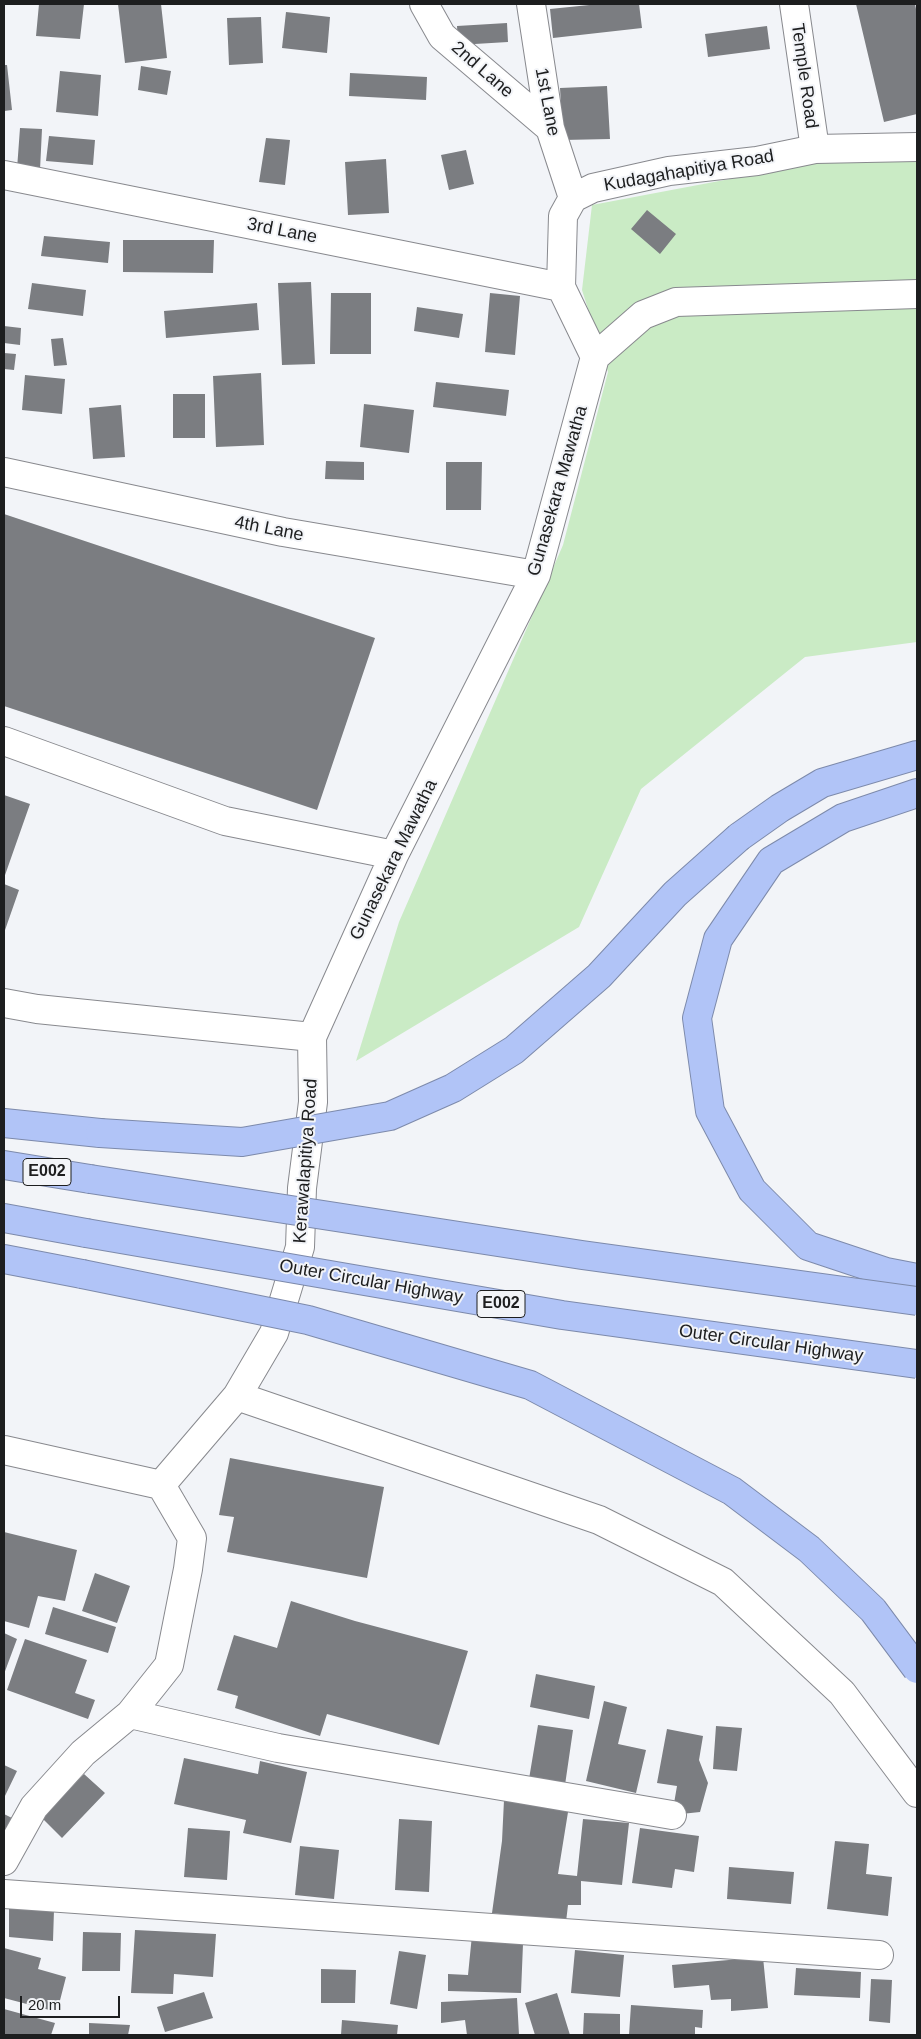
<!DOCTYPE html>
<html>
<head>
<meta charset="utf-8">
<style>
	body { margin:0 }
	#map { position:relative; width:921px; height:2039px; overflow:hidden; background:#f2f4f8; font-family:Helvetica,sans-serif }
	canvas { display:block }
	.frame { position:absolute; inset:0; border:5px solid #1d1e1f; pointer-events:none }
	.scale { position:absolute; left:20px; top:1996px; width:100px; height:22px; box-sizing:border-box; border:2px solid #1d1e1f; border-top:0; padding-left:6px; font-size:15px; line-height:18px; white-space:nowrap; color:#1d1e1f; -webkit-text-stroke:4px #f2f4f8; paint-order:stroke }
</style>
</head>
<body>
<div id="map">
<canvas width="921" height="2039"></canvas>
<div class="frame"></div>
<div class="scale">20 m</div>
</div>
<script>
const ctx = document.querySelector('canvas').getContext('2d');
ctx.lineJoin = 'round';
function paint(path, color) { ctx.fillStyle = color; ctx.fill(path, 'evenodd'); }
const poly = rows => new Path2D(rows.map(r => 'M' + r).join(''));
function stroke(path, color, width, dash) { ctx.strokeStyle = color; ctx.lineWidth = width; ctx.lineCap = dash ? 'butt' : 'round'; ctx.setLineDash(dash || []); ctx.stroke(path); }
function label(font, color, halo, rows, align = 'center') {
  ctx.font = font + ' Helvetica,sans-serif'; ctx.lineWidth = 4; ctx.setLineDash([]); ctx.textBaseline = 'middle'; ctx.strokeStyle = halo; ctx.fillStyle = color; for (const [text, x, y, turn = 0] of rows) {
    ctx.save(); ctx.translate(x, y); ctx.rotate((+turn || 0) * Math.PI / 180); ctx.textAlign = isNaN(turn) ? turn : align; if (halo) ctx.strokeText(text, 0, 0); ctx.fillText(text, 0, 0); ctx.restore();
  }
}
paint(poly([
	[825,161,917,161,917,642,805,657,641,789,579,927,356,1061,399,922,563,545,608,372,582,290,592,205]
]), '#caebc5');
paint(poly([
	[39,4,84,4,80,39,36,36],
	[118,4,161,4,167,58,125,63],
	[599,4,639,4,642,28,553,38,550,9],
	[856,4,915,4,917,14,917,114,884,122],
	[286,12,330,17,327,53,282,48],
	[261,17,263,63,229,65,227,18],
	[507,23,508,42,458,45,457,26],
	[767,26,770,49,708,57,705,34],
	[4,65,7,65,12,110,4,111],
	[141,66,171,71,167,95,138,90],
	[60,71,101,75,98,116,56,112],
	[350,73,427,77,426,100,349,96],
	[607,86,610,139,563,140,560,88],
	[20,128,42,129,40,170,17,169],
	[49,136,95,140,93,165,46,161],
	[266,138,290,140,285,185,259,182],
	[466,150,474,184,449,190,441,155],
	[386,159,389,213,348,215,345,162],
	[647,210,676,234,660,254,631,229],
	[44,236,110,242,108,263,41,256],
	[123,240,214,240,213,273,123,272],
	[311,282,315,364,282,365,278,283],
	[32,283,86,290,83,316,28,309],
	[331,293,371,293,371,354,330,354],
	[490,293,520,296,515,355,485,352],
	[257,303,259,330,166,338,164,311],
	[417,307,463,314,459,338,414,331],
	[4,326,21,328,20,345,4,343],
	[63,338,67,365,54,366,51,339],
	[4,353,16,354,14,370,4,369],
	[261,373,264,445,216,447,213,376],
	[25,375,65,379,62,414,22,410],
	[436,382,509,390,506,416,433,407],
	[173,394,205,394,205,438,173,438],
	[364,404,414,410,409,453,360,447],
	[121,405,125,457,93,459,89,408],
	[326,461,364,462,364,480,325,479],
	[446,462,482,462,481,510,446,510],
	[4,514,375,638,317,810,4,706],
	[4,795,30,804,4,878],
	[4,884,19,890,4,933],
	[230,1458,384,1487,367,1578,227,1552,234,1517,219,1515],
	[4,1532,77,1550,65,1601,38,1596,29,1628,4,1621],
	[95,1573,130,1586,117,1623,82,1611],
	[291,1601,355,1621,468,1651,439,1745,327,1714,320,1736,235,1708,238,1696,217,1690,234,1635,277,1648],
	[53,1607,116,1627,108,1653,45,1634],
	[4,1633,17,1639,4,1674],
	[25,1639,87,1660,75,1693,95,1700,88,1719,7,1690],
	[536,1674,595,1686,589,1719,530,1707],
	[604,1701,627,1707,618,1744,646,1750,636,1793,586,1781],
	[538,1725,573,1730,565,1785,529,1779],
	[716,1726,742,1728,737,1771,713,1769],
	[667,1729,703,1736,699,1760,708,1783,700,1812,672,1815,677,1786,657,1783],
	[184,1758,258,1774,260,1761,307,1772,291,1843,243,1833,246,1820,174,1804],
	[4,1765,17,1771,4,1798],
	[84,1774,105,1793,62,1838,42,1818],
	[504,1800,569,1806,558,1874,577,1876,583,1819,629,1823,622,1885,581,1881,581,1905,568,1905,566,1922,492,1913,502,1841],
	[4,1814,18,1821,4,1849],
	[399,1819,432,1821,429,1892,395,1890],
	[188,1828,230,1831,227,1880,184,1877],
	[640,1828,699,1836,694,1872,675,1869,672,1888,632,1883],
	[835,1841,869,1844,866,1874,892,1877,888,1916,827,1909],
	[300,1846,339,1850,334,1899,295,1895],
	[729,1867,794,1872,791,1904,727,1899],
	[9,1907,54,1910,53,1941,9,1937],
	[135,1930,216,1934,213,1977,174,1974,173,1994,131,1993],
	[83,1932,121,1933,120,1971,82,1971],
	[472,1935,497,1935,496,1942,523,1944,521,1993,448,1991,448,1974,468,1975],
	[4,1948,41,1958,38,1969,66,1977,57,2012,4,1998],
	[575,1950,624,1955,620,1997,571,1993],
	[399,1951,426,1955,417,2009,390,2004],
	[763,1957,768,2008,731,2011,731,1999,711,2000,709,1985,674,1988,672,1965],
	[796,1968,861,1972,860,1998,794,1995],
	[321,1969,356,1970,355,2003,321,2003],
	[871,1979,892,1980,890,2023,869,2021],
	[204,1992,213,2018,165,2032,157,2007],
	[557,1993,570,2035,535,2035,525,2003],
	[517,1998,519,2035,467,2035,465,2020,441,2023,441,2002],
	[631,2005,703,2010,702,2028,695,2027,695,2035,629,2035],
	[4,2009,55,2023,51,2035,4,2035],
	[584,2013,620,2014,620,2035,583,2035],
	[342,2020,398,2025,397,2035,341,2035],
	[89,2023,130,2025,128,2035,89,2035]
]), '#7b7d81');
const minor = poly([
	[424,4,442,36,550,128],
	[531,4,550,128,573,198],
	[794,4,815,149],
	[4,175,561,287],
	[595,357,561,287,563,216,573,198,593,188,669,171,757,161,815,149,917,147],
	[4,472,283,532,536,575],
	[4,741,225,821,394,855],
	[4,1003,37,1009,312,1037],
	[237,1396,599,1520,723,1582,842,1693,917,1793],
	[4,1450,161,1485],
	[130,1714,278,1748,672,1815],
	[4,1861,34,1807,83,1753,130,1714,169,1665,188,1569,192,1538,161,1485,237,1396,274,1333,300,1247,302,1188,313,1102,312,1037,394,855,536,575,595,357,643,315,676,302,917,294],
	[4,1894,879,1955]
]);
const highway = poly([
	[917,793,843,818,771,861,718,939,697,1018,710,1111,752,1190,808,1246,886,1272,917,1278],
	[739,837,780,808,822,783,917,755],
	[4,1123,100,1133],
	[4,1165,90,1179],
	[4,1218,86,1233],
	[4,1259,82,1274]
]);
stroke(minor, '#88898e', 30);
stroke(highway, '#7d8aab', 30);
stroke(minor, '#fff', 28);
stroke(highway, '#b1c4f7', 28);
const highwayBridge = poly([
	[100,1133,242,1142,390,1116,453,1088,514,1050,599,976,675,894,739,837],
	[90,1179,582,1255,917,1301],
	[86,1233,562,1315,917,1364],
	[82,1274,308,1320,530,1385,732,1491,809,1549,873,1610,917,1669]
]);
stroke(highwayBridge, '#7d8aab', 30, []);
stroke(highwayBridge, '#b1c4f7', 28);
for (const [x, y, w] of [
	[47,1172,48],
	[501,1304,48]
]) { const box = new Path2D(); box.roundRect(x - w / 2, y - 13.5, w, 27, 4); ctx.fillStyle = '#f2f4f8'; ctx.fill(box); stroke(box, '#1d1e1f', 1); }
label('bold 16px', '#1d1e1f', null, [
	["E002",47,1172],
	["E002",501,1304]
]);
label('18px', '#1d1e1f', '#f2f4f8', [
	["2nd Lane",482,70,41],
	["Temple Road",804,76,82],
	["1st Lane",547,102,79],
	["Kudagahapitiya Road",689,171,-10],
	["3rd Lane",282,231,11],
	["Gunasekara Mawatha",558,491,-74],
	["4th Lane",269,529,11],
	["Gunasekara Mawatha",394,860,-64],
	["Kerawalapitiya Road",306,1161,-86],
	["Outer Circular Highway",371,1282,10],
	["Outer Circular Highway",771,1344,8]
]);
</script>
</body>
</html>
